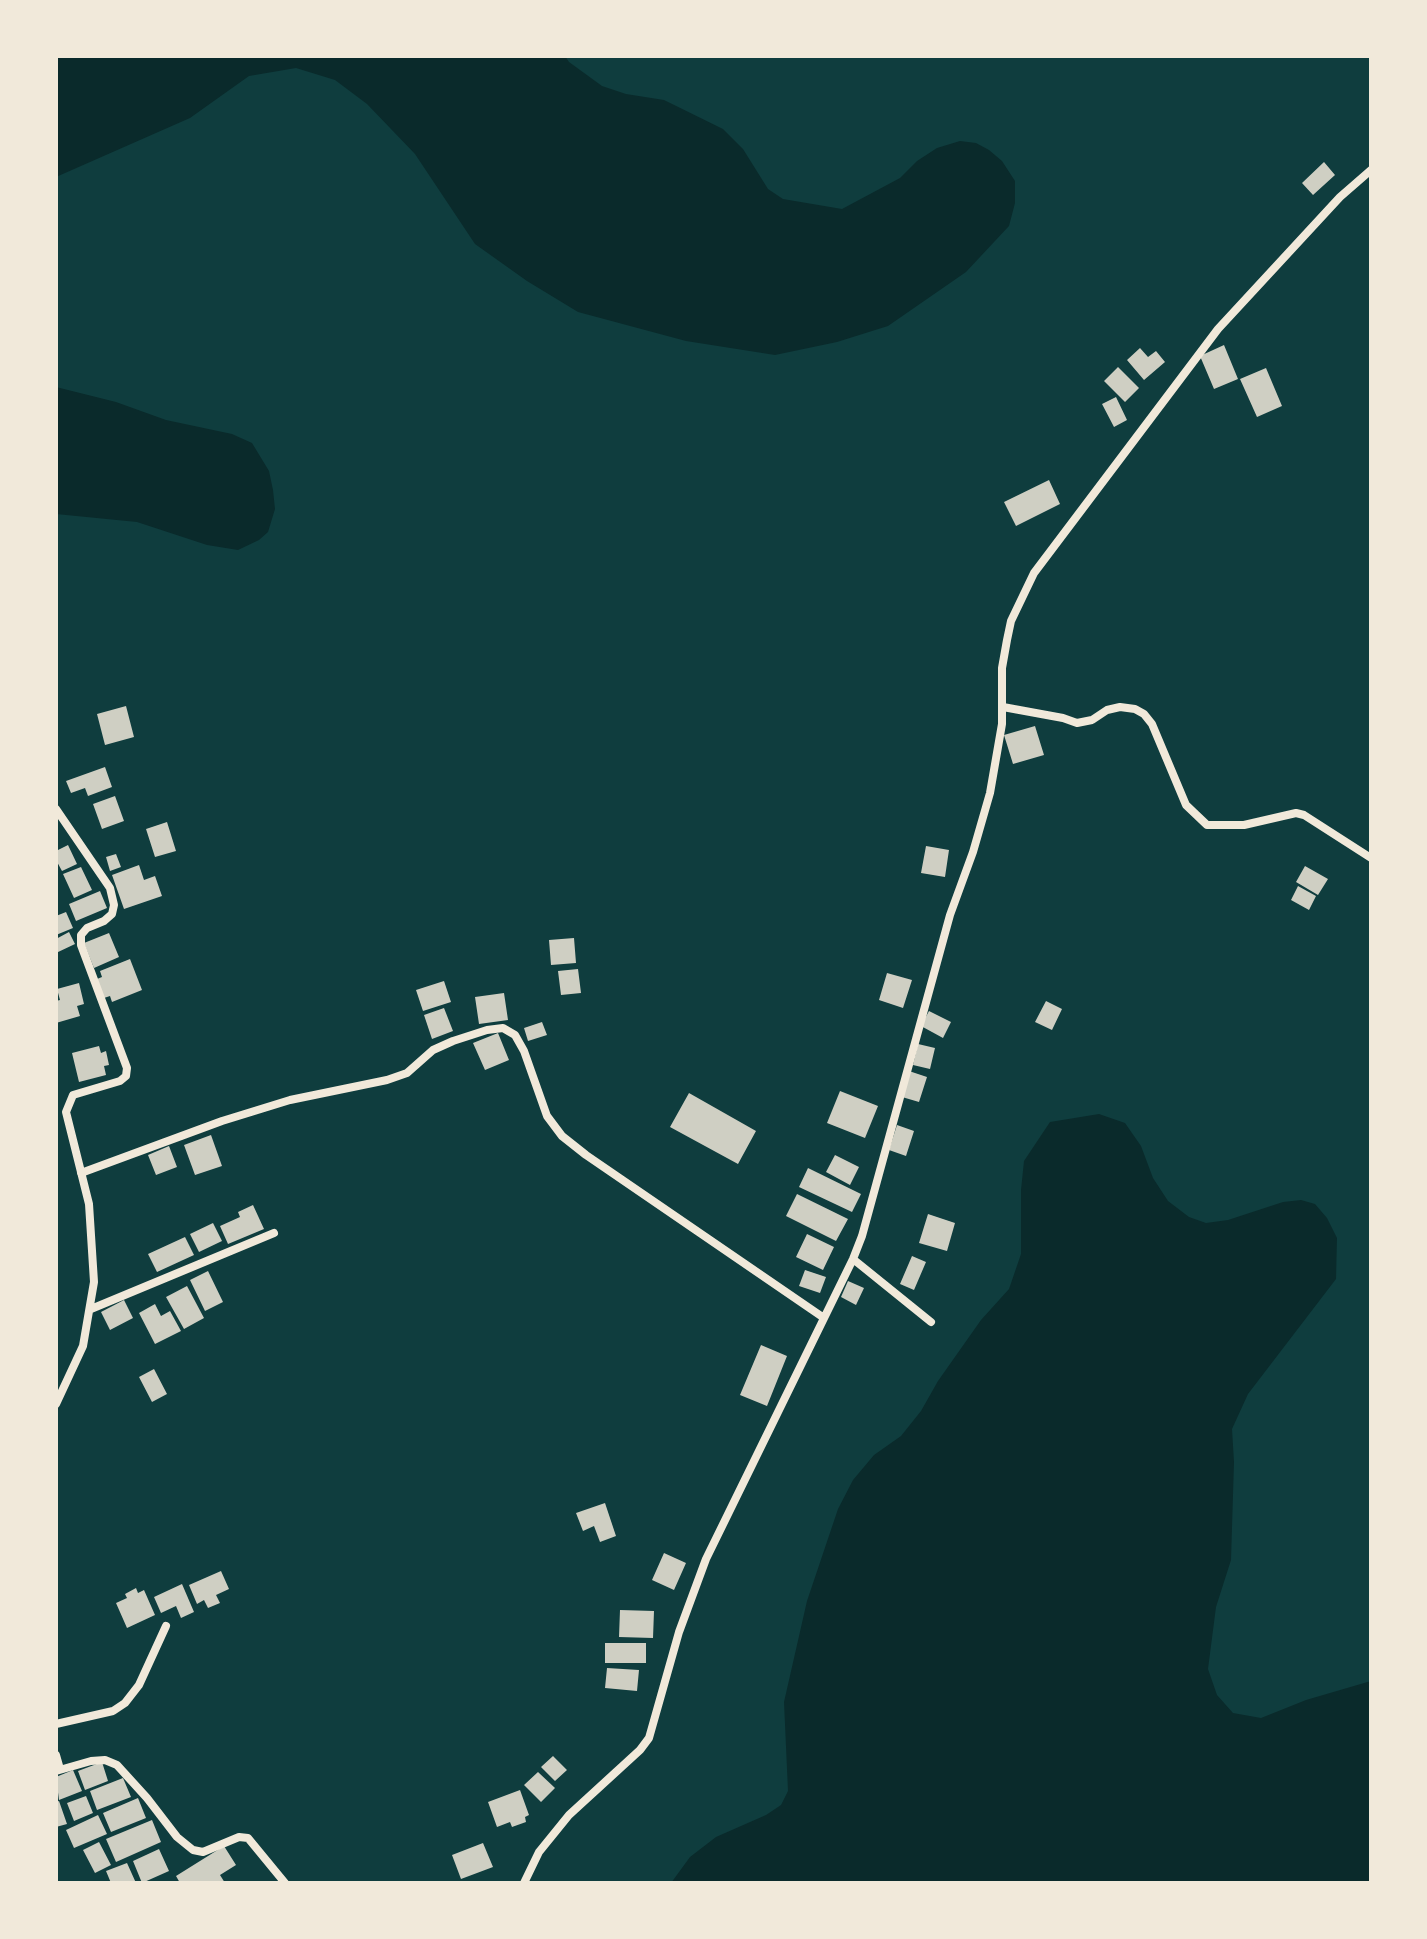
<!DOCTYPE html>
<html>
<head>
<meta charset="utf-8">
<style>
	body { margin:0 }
	#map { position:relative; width:1427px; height:1939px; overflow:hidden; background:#0f3d3e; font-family:"Noto Sans",sans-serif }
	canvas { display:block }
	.frame { position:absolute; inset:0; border:58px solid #f1e9da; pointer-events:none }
</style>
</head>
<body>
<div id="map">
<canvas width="1427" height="1939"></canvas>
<div class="frame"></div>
</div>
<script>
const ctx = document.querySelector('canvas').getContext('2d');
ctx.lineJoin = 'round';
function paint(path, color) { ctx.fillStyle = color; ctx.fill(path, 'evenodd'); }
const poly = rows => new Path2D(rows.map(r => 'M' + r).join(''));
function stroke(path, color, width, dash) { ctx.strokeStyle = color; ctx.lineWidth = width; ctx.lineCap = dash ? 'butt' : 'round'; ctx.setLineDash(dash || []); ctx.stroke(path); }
paint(poly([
	[56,56,565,56,569,62,602,86,626,94,664,100,723,129,743,149,768,189,783,199,842,209,900,178,917,161,937,148,960,141,976,143,989,150,1002,161,1015,181,1015,203,1009,226,966,272,888,326,837,342,775,355,686,341,578,312,527,281,475,244,415,154,367,104,335,80,296,68,249,76,190,118,56,177],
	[56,387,116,402,166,420,232,434,252,443,269,471,273,490,275,509,268,532,259,540,238,550,207,545,137,522,56,514],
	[1099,1114,1125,1123,1141,1146,1153,1178,1168,1201,1189,1217,1206,1223,1228,1220,1283,1202,1301,1200,1315,1204,1327,1218,1337,1238,1336,1279,1248,1394,1232,1429,1234,1462,1231,1560,1216,1607,1208,1669,1217,1695,1233,1713,1261,1718,1306,1700,1371,1681,1371,1883,671,1883,690,1857,716,1837,766,1815,781,1805,788,1791,784,1702,807,1601,838,1509,853,1480,874,1455,901,1436,921,1411,938,1381,981,1320,1009,1289,1021,1254,1021,1190,1024,1161,1050,1122]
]), '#0a2a2b');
paint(poly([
	[1324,162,1335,175,1313,195,1302,183],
	[1224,345,1238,379,1214,389,1200,356],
	[1140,348,1148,357,1156,351,1165,362,1144,380,1127,360],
	[1118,367,1139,388,1125,402,1104,381],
	[1266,368,1282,406,1257,417,1240,379],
	[1116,397,1127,420,1114,427,1102,404],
	[1049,480,1060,504,1016,526,1004,502],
	[126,706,134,737,105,745,97,714],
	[1035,726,1044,755,1013,764,1004,735],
	[105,767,112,787,88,796,85,788,71,793,66,781],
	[115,796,124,821,102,829,93,804],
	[167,822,176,851,155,857,146,829],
	[68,845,77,864,62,871,56,860,56,851],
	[926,846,949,850,945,877,921,873],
	[116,854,121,867,110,871,106,857],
	[139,865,144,880,155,876,162,896,124,909,112,875],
	[1305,866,1328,879,1318,895,1296,882],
	[81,867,92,890,74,898,63,874],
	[1298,886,1316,896,1309,910,1291,900],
	[100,891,107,908,76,921,69,904],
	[66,912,73,928,56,935,56,916],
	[69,932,75,944,56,953,56,939],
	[109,933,119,957,94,968,84,943],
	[574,938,576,963,551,965,549,940],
	[130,959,142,990,112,1002,110,996,104,998,97,979,102,977,100,971],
	[578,969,581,993,561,995,558,971],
	[887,973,912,980,903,1008,879,1000],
	[444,981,451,1002,423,1011,416,990],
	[79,983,84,1004,77,1006,80,1016,56,1023,56,1001,60,1000,57,989],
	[504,993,508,1020,479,1024,475,997],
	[1046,1001,1062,1009,1052,1030,1035,1022],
	[444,1008,453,1031,432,1039,424,1015],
	[929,1011,951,1022,943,1038,921,1026],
	[542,1022,547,1035,528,1041,524,1028],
	[498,1033,509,1060,485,1070,473,1043],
	[918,1044,935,1048,930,1069,913,1065],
	[99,1046,101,1053,106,1051,109,1065,104,1066,106,1075,79,1082,72,1053],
	[909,1071,927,1077,919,1102,902,1097],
	[840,1091,878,1106,865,1138,827,1123],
	[689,1093,756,1131,738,1164,670,1127],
	[897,1125,914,1131,906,1156,889,1150],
	[211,1135,222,1166,195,1175,184,1145],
	[169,1146,177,1167,156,1175,148,1155],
	[835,1155,859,1167,850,1185,826,1172],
	[808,1168,861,1194,852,1212,799,1187],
	[797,1194,848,1219,836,1241,786,1216],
	[253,1205,264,1229,228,1244,220,1226,240,1217,238,1212],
	[928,1214,955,1223,947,1251,919,1243],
	[213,1223,222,1241,199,1252,190,1234],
	[807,1234,834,1247,823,1270,796,1257],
	[185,1237,194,1255,157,1272,148,1254],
	[912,1256,926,1262,914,1290,900,1284],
	[805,1270,826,1277,820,1293,799,1286],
	[208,1271,223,1302,205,1311,190,1280],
	[848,1281,864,1288,856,1305,841,1297],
	[187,1286,204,1318,184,1329,166,1297],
	[124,1300,133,1318,110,1330,101,1312],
	[155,1304,161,1316,170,1311,181,1331,155,1344,139,1313],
	[761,1345,787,1356,767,1406,740,1395],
	[154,1369,167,1394,152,1402,139,1377],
	[605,1503,616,1536,600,1542,594,1526,583,1531,576,1513],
	[664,1553,686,1563,674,1590,652,1580],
	[221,1571,229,1589,216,1595,220,1603,208,1608,204,1600,197,1604,189,1585],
	[182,1584,194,1612,181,1618,176,1606,161,1613,154,1597],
	[136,1588,138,1593,144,1590,155,1615,127,1628,116,1603,127,1598,125,1594],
	[620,1610,654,1611,653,1638,619,1637],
	[605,1643,646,1643,646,1663,605,1663],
	[607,1668,639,1670,637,1691,605,1688],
	[553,1756,567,1770,555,1781,541,1767],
	[102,1762,108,1781,85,1790,78,1771],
	[73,1770,82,1791,59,1800,56,1777],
	[538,1772,555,1788,541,1802,524,1785],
	[123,1778,131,1797,97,1810,90,1791],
	[520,1790,529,1815,525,1817,526,1822,512,1827,510,1822,497,1827,488,1802],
	[86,1796,93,1813,74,1821,67,1803],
	[138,1798,146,1818,111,1832,103,1813],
	[59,1801,67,1824,56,1827,56,1802],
	[98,1815,107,1834,74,1848,66,1830],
	[152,1820,161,1842,116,1862,106,1839],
	[99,1842,111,1865,95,1873,83,1850],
	[483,1843,493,1867,461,1879,452,1855],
	[224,1846,236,1865,220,1875,225,1883,180,1883,176,1876],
	[159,1849,169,1871,142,1883,133,1861],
	[127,1863,136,1883,111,1883,106,1871]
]), '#cfcfc3');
stroke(poly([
	[1003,707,1063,718,1077,723,1092,720,1107,710,1120,707,1135,709,1144,714,1152,724,1186,805,1207,825,1244,825,1296,813,1304,815,1371,858],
	[56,809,110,888,114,905,112,914,104,921,87,928,81,935,81,945,127,1068,126,1076,120,1081,73,1095,66,1112,89,1204,94,1282,83,1346,56,1404],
	[81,1173,222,1121,290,1100,387,1080,407,1073,433,1050,453,1041,487,1030,503,1028,515,1035,524,1051,547,1116,562,1136,586,1155,824,1318],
	[853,1259,931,1322],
	[91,1309,274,1233],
	[56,1724,113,1711,125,1703,139,1685,166,1626],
	[56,1755,60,1769],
	[56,1771,91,1761,105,1760,117,1765,147,1798,177,1837,193,1850,203,1852,239,1837,248,1838,285,1883],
	[524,1883,539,1852,569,1815,640,1750,649,1738,679,1632,706,1559,853,1259,862,1236,950,915,973,852,990,793,1002,724,1002,668,1007,640,1011,621,1034,573,1218,329,1340,197,1371,170]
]), '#f1e9da', 8);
</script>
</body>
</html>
